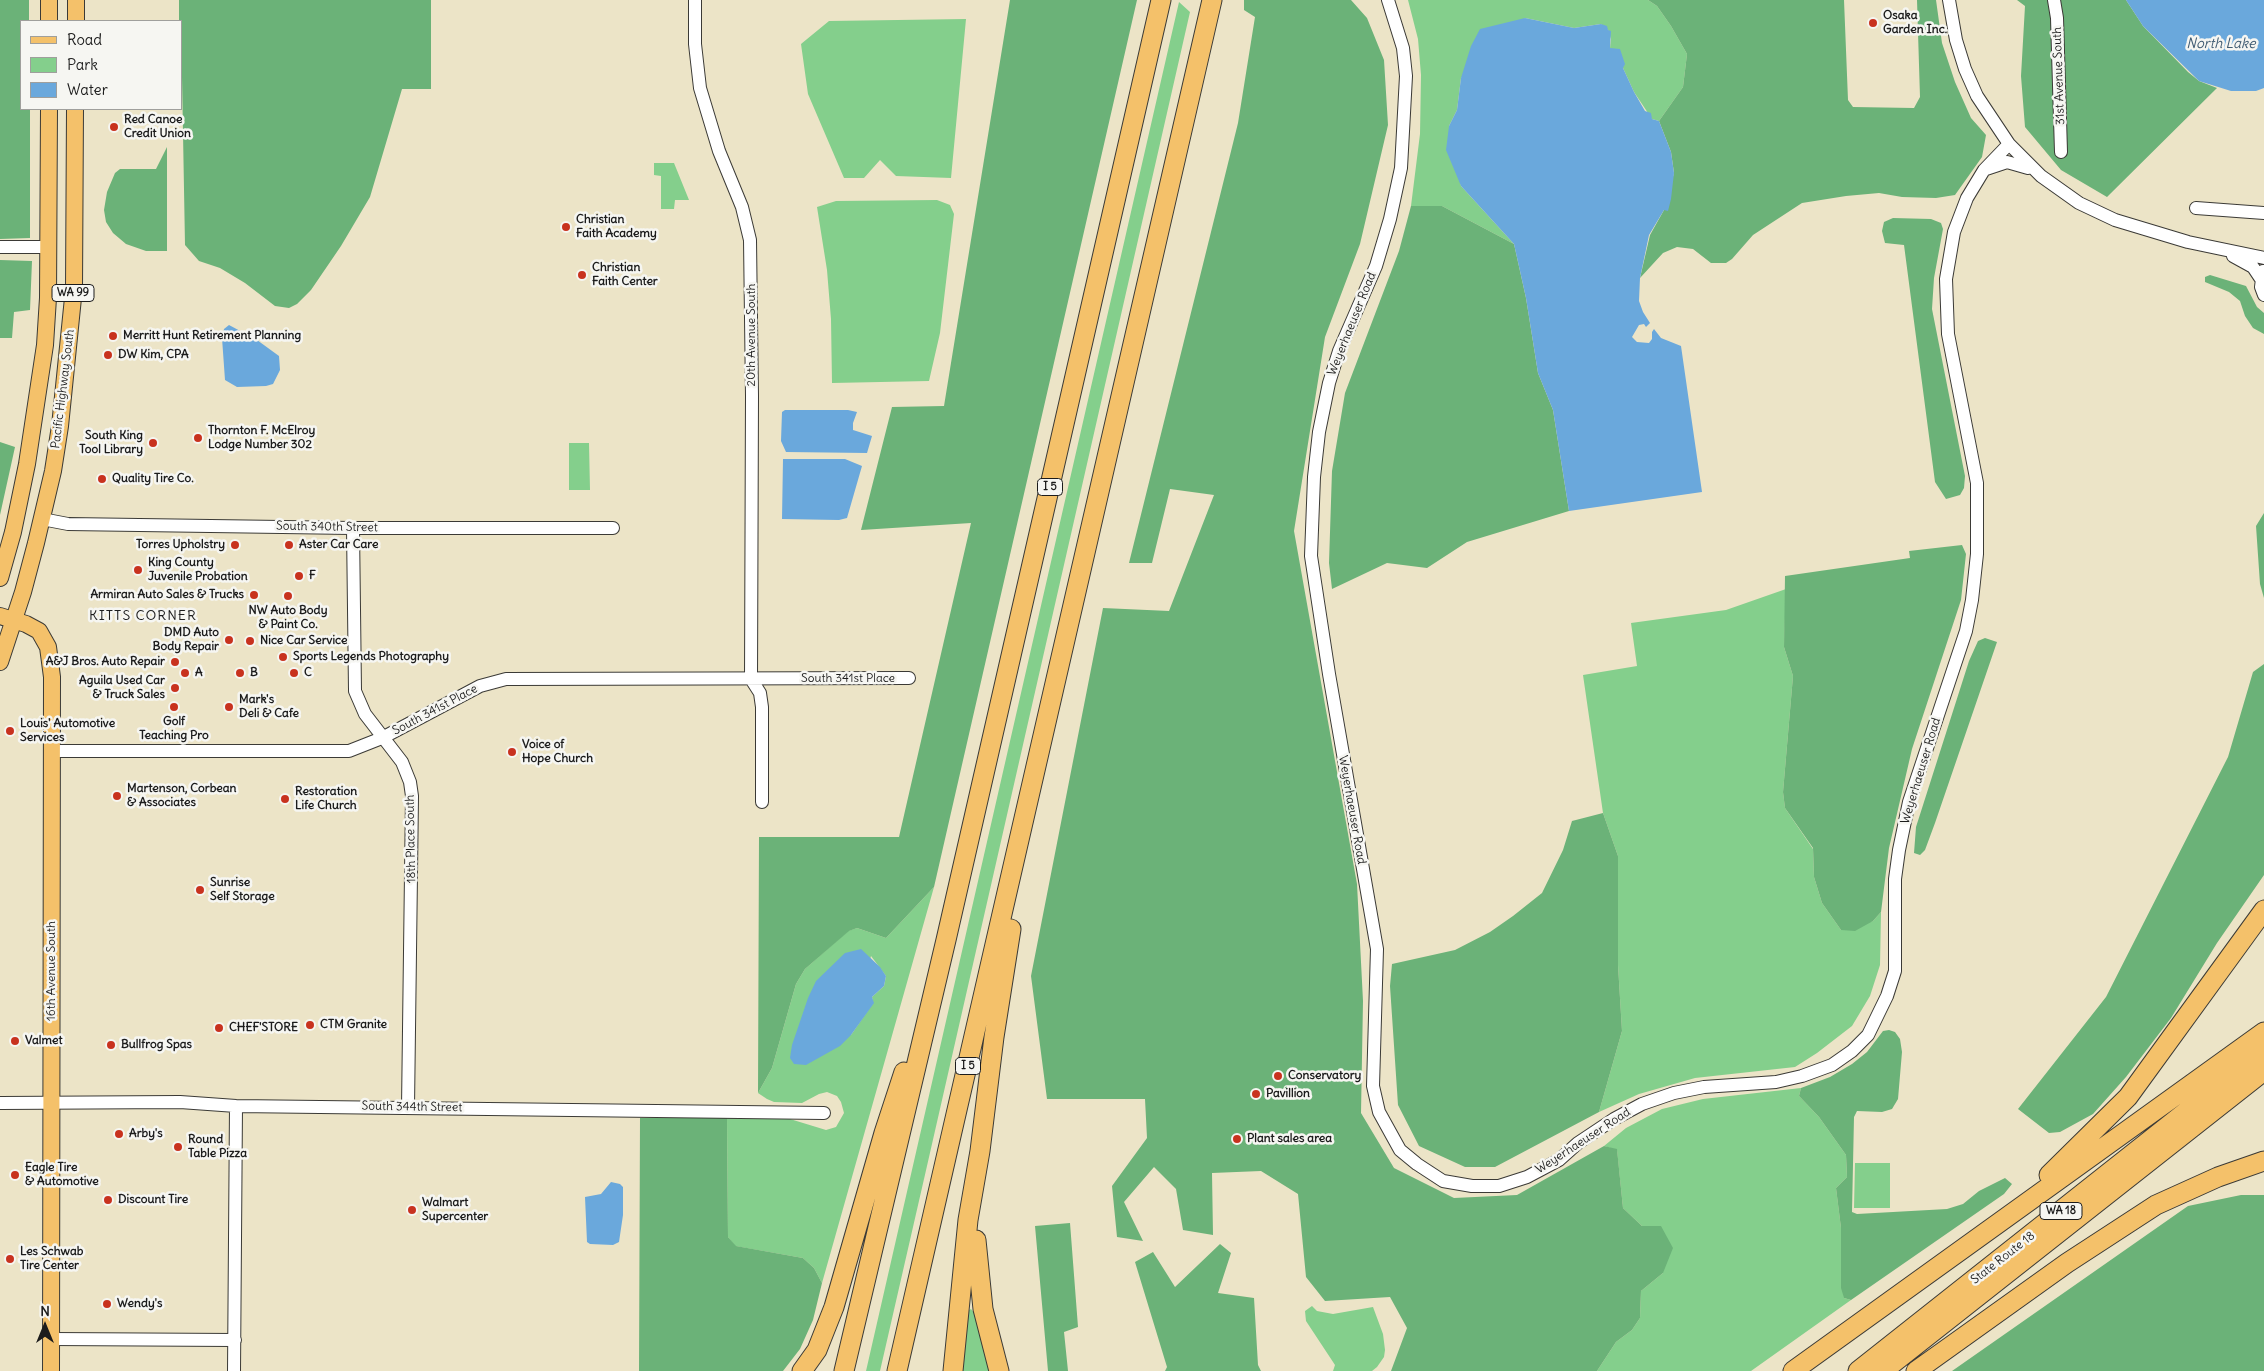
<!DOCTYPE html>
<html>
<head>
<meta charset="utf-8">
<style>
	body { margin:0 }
	#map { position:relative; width:2264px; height:1371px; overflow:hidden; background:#ece4c7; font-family:Delius,sans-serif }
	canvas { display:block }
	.legend { position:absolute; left:20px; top:20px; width:162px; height:90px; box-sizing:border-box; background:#f6f6f2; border:1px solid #9f9f9c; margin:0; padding:6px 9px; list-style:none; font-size:15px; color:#1c1c1c }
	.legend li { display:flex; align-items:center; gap:10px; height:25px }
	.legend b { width:25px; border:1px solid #9f9f9c }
	.north { position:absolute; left:20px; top:1301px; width:50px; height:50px; -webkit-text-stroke:4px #f6f6f2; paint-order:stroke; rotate:0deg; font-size:14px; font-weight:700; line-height:20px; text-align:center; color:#1c1c1c }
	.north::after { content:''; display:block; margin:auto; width:18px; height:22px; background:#1c1c1c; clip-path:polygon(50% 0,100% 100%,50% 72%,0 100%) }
</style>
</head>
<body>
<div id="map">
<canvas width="2264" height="1371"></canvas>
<ul class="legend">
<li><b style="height:6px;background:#f4c16a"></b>Road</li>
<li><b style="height:14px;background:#84cf8c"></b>Park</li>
<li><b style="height:14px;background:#6aa8dc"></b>Water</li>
</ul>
<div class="north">N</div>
</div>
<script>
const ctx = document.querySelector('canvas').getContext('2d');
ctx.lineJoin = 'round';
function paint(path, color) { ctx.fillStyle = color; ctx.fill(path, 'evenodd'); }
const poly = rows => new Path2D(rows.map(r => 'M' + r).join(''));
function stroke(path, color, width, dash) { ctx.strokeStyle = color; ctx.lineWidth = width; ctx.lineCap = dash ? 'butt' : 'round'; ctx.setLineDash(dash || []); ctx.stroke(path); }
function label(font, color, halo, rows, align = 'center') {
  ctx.font = font + ' Delius,sans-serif'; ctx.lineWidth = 5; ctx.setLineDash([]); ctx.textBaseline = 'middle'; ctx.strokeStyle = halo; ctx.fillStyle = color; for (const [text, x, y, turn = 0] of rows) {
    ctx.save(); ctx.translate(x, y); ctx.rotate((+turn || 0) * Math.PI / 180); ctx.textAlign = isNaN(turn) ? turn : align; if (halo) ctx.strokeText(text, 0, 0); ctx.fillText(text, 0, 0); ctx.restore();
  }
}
paint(poly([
	[1408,0,1648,0,1657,6,1671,26,1687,54,1683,87,1659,121,1652,119,1634,92,1623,68,1610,48,1611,39,1608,30,1601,24,1574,28,1525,18,1461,78,1457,110,1449,126,1461,186,1514,244,1442,206,1411,206,1420,134,1421,75,1418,39],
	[1179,2,1190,12,924,1179,880,1371,866,1371],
	[966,19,951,178,896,176,880,160,864,178,844,178,808,94,801,44,829,21],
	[654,163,674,163,689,200,675,200,674,209,661,209,661,176,654,175],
	[937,200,950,205,954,214,940,333,929,381,832,383,831,319,827,270,817,207,836,201],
	[569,443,589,443,590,490,569,490],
	[1786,589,1784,647,1793,676,1783,792,1785,808,1813,849,1814,877,1822,903,1841,930,1873,921,1881,912,1880,965,1870,996,1852,1026,1817,1053,1795,1067,1695,1078,1639,1094,1599,1112,1622,1031,1618,965,1618,856,1603,813,1583,675,1637,666,1631,623,1726,610],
	[934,887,822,1283,814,1268,803,1258,735,1246,728,1237,727,1118,790,1119,826,1130,836,1127,844,1113,841,1102,837,1096,827,1092,819,1094,802,1103,774,1102,767,1099,758,1093,772,1068,796,984,805,969,848,931,857,928,886,938],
	[871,956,886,976,884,986,872,997,873,1003,851,1035],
	[1801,1088,1799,1096,1819,1117,1846,1155,1847,1177,1836,1188,1841,1228,1844,1298,1851,1300,1751,1371,1597,1371,1616,1342,1632,1330,1640,1318,1641,1291,1663,1273,1642,1226,1623,1208,1617,1150,1604,1146,1626,1128,1662,1109,1703,1099],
	[1855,1163,1890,1163,1890,1208,1854,1208],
	[1312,1306,1317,1311,1333,1314,1373,1307,1383,1334,1385,1350,1384,1357,1377,1367,1372,1371,1333,1371,1335,1365,1306,1321,1305,1311],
	[971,1309,975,1314,990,1371,959,1371,966,1312]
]), '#84cf8c');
paint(poly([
	[0,0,29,0,29,21,21,21,21,109,30,109,30,238,0,239],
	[179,0,431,0,431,89,402,89,370,197,341,246,311,290,297,304,289,308,275,306,245,283,220,268,199,261,185,245,181,21,179,21],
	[1010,0,1137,0,934,887,886,938,857,928,849,931,805,969,796,984,772,1068,758,1093,759,837,899,837,971,523,861,530,892,407,944,406],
	[1244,0,1351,0,1367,18,1384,60,1388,125,1360,244,1325,337,1294,531,1357,884,1363,1001,1361,1113,1394,1168,1454,1198,1517,1195,1604,1146,1617,1149,1623,1208,1642,1226,1661,1226,1673,1248,1663,1273,1641,1291,1640,1318,1632,1330,1616,1342,1597,1371,1391,1371,1407,1328,1390,1297,1325,1301,1306,1277,1298,1194,1261,1171,1212,1173,1213,1235,1183,1230,1176,1189,1154,1167,1124,1202,1143,1241,1117,1237,1112,1186,1147,1138,1145,1099,1047,1099,1031,976,1103,608,1169,611,1214,495,1170,489,1152,563,1129,563,1238,123,1255,17,1244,10],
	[1648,0,1844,0,1848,100,1853,107,1914,108,1920,97,1917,0,1936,0,1942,43,1955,82,1971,118,1986,135,1982,157,1955,195,1936,198,1902,197,1879,193,1846,196,1802,203,1753,235,1732,259,1726,263,1711,263,1693,249,1677,247,1663,253,1640,278,1650,235,1664,210,1674,173,1671,152,1659,121,1683,87,1687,54,1671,26,1657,6],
	[2017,0,2126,0,2143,26,2188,72,2199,81,2217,88,2107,197,2061,170,2025,127,2021,76,2025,6],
	[167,147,167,251,146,251,126,244,113,233,106,222,104,210,107,192,115,173,120,169,156,169],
	[1411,206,1442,206,1514,244,1526,298,1538,373,1553,410,1569,511,1467,542,1427,568,1387,563,1332,589,1329,563,1332,471,1345,393,1399,251],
	[1893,218,1931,219,1941,223,1943,229,1934,278,1932,309,1965,476,1964,488,1960,495,1946,499,1935,482,1904,245,1885,243,1882,231,1884,222],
	[0,260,32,261,30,310,14,312,12,338,0,338],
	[2210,275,2246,286,2257,307,2264,313,2264,334,2253,328,2245,316,2240,301,2229,292,2205,282,2205,277],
	[0,442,15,447,0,515],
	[2264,513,2264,598,2260,584,2256,526],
	[1962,545,1966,554,1961,600,1912,749,1889,848,1881,912,1873,921,1855,931,1841,930,1822,903,1814,877,1813,848,1785,808,1783,792,1793,676,1784,647,1785,576,1910,558,1909,551],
	[1985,638,1997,642,1935,823,1925,850,1920,855,1914,853,1916,827,1969,661,1978,641],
	[2264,664,2264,875,2217,943,2171,1018,2126,1077,2093,1114,2060,1132,2049,1133,2018,1109,2106,997,2228,757,2253,672],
	[1603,813,1618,856,1618,965,1622,1031,1599,1112,1495,1167,1465,1167,1419,1146,1398,1105,1390,986,1392,964,1455,950,1490,932,1513,916,1542,893,1563,850,1572,821],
	[1889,1030,1895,1032,1900,1039,1902,1052,1898,1099,1892,1109,1882,1112,1857,1111,1854,1117,1852,1212,1857,1214,1947,1209,1963,1204,1979,1191,2005,1178,2012,1184,2004,1194,1851,1300,1844,1298,1841,1288,1841,1228,1836,1188,1847,1177,1846,1155,1819,1117,1799,1096,1801,1088,1830,1077,1852,1064,1867,1052,1883,1031],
	[640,1118,727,1118,728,1237,736,1246,803,1258,814,1268,822,1283,813,1320,800,1349,783,1371,639,1371],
	[2241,1195,2264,1195,2264,1371,1952,1371,2188,1206],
	[1070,1223,1078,1327,1064,1332,1068,1371,1048,1371,1035,1226],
	[1220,1244,1231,1253,1218,1293,1254,1298,1258,1365,1261,1371,1165,1371,1167,1367,1135,1262,1153,1252,1175,1287]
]), '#6bb278');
paint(poly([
	[2126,0,2264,0,2264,88,2256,91,2231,91,2199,81,2143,26],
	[1525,18,1574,28,1601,24,1607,26,1608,30,1611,31,1610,48,1620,49,1625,64,1623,68,1634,92,1645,111,1651,113,1652,119,1659,121,1671,152,1674,173,1671,199,1668,211,1664,210,1649,235,1640,278,1639,301,1643,312,1650,323,1646,327,1644,324,1639,325,1632,337,1637,342,1649,343,1652,339,1652,332,1654,329,1661,338,1681,346,1702,492,1569,511,1553,410,1538,373,1526,298,1514,244,1461,186,1446,150,1449,126,1457,110,1461,78,1471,46,1480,29],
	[229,325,257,340,279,356,280,370,273,384,266,386,237,387,225,380,222,338,224,329],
	[785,410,848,410,857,412,853,423,853,430,872,436,867,453,786,452,781,441,782,412],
	[783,459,845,459,862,466,847,518,839,520,782,519],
	[861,949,880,967,886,976,884,986,872,997,874,1003,851,1035,840,1046,806,1065,794,1064,790,1058,792,1045,808,998,816,981,845,953],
	[611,1182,620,1184,623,1187,623,1215,619,1242,613,1245,590,1244,587,1242,585,1197,601,1194]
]), '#6aa8dc');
const minor = poly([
	[695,0,695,44,700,88,719,151,742,207,750,240,752,396,751,679,760,693,762,707,762,802],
	[1388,0,1403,48,1406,76,1401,168,1390,219,1376,266,1339,351,1329,383,1319,432,1314,477,1311,556,1329,674,1377,949,1373,1086,1379,1112,1400,1150,1417,1164,1443,1181,1472,1186,1499,1186,1527,1177,1559,1160,1578,1143,1614,1119,1642,1104,1674,1093,1704,1087,1776,1082,1802,1076,1832,1065,1852,1051,1868,1035,1887,996,1895,971,1895,879,1899,850,1909,802,1966,631,1972,600,1977,554,1977,483,1948,334,1946,279,1954,232,1967,198,1984,170,2009,144],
	[1949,0,1956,40,1965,69,1977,96,2009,144,2041,176,2079,203,2115,220,2188,242,2264,258],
	[2054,0,2057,18,2061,152],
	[1986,169,2007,162,2028,168],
	[2196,208,2264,213],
	[0,247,48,247],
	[2233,256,2253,267,2261,279],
	[2263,271,2261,287,2264,295],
	[42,519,68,524,353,528,613,528],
	[353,528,355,691,365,714,402,762,410,782,412,796,408,1107],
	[53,751,349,751,382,738,480,686,506,679,909,678],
	[0,1103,180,1102,236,1106,824,1113],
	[51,1339,235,1340],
	[234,1371,236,1106]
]);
const major = poly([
	[49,21,49,0],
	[76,21,76,0],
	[0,578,13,532,27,464,45,345,48,298,49,109],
	[0,616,26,624,39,631,48,647,52,677,51,1371],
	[0,662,23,592,36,543,53,471,60,426,74,288,75,109]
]);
const highway = poly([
	[2049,1175,2128,1097,2264,910],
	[976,1240,983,1309,999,1371],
	[802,1371,817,1350,834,1307,884,1133,904,1072],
	[844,1371,946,940,1161,0],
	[897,1371,1212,0],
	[953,1371,968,1220,980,1151,994,1037,1011,929],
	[1793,1371,2264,1032],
	[1858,1371,2264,1050],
	[1883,1371,2264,1071],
	[1916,1371,2067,1263,2156,1205,2218,1177,2264,1161]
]);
stroke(minor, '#3b3a36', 14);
stroke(major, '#3b3a36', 18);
stroke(highway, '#3b3a36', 21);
stroke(minor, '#fff', 12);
stroke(major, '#f4c16a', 16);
stroke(highway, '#f4c16a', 19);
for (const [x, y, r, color] of [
	[1873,23,5,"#c8321e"],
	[114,127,5,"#c8321e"],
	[566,227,5,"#c8321e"],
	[582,275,5,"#c8321e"],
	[113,336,5,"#c8321e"],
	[108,355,5,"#c8321e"],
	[198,438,5,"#c8321e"],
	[153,443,5,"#c8321e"],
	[102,479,5,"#c8321e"],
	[235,545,5,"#c8321e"],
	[289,545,5,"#c8321e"],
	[138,570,5,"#c8321e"],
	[299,576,5,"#c8321e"],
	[254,595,5,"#c8321e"],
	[288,596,5,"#c8321e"],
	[229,640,5,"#c8321e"],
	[250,641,5,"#c8321e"],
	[283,657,5,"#c8321e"],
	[175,662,5,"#c8321e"],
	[185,673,5,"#c8321e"],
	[240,673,5,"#c8321e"],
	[294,673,5,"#c8321e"],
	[175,688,5,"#c8321e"],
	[174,707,5,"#c8321e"],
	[229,707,5,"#c8321e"],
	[10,731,5,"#c8321e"],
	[512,752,5,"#c8321e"],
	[117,796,5,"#c8321e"],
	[285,799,5,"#c8321e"],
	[200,890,5,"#c8321e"],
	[310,1025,5,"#c8321e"],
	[219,1028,5,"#c8321e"],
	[15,1041,5,"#c8321e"],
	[111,1045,5,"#c8321e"],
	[1278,1076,5,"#c8321e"],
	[1256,1094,5,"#c8321e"],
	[119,1134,5,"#c8321e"],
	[1237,1139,5,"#c8321e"],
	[178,1147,5,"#c8321e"],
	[15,1175,5,"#c8321e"],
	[108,1200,5,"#c8321e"],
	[412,1210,5,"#c8321e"],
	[10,1259,5,"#c8321e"],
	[107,1304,5,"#c8321e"]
]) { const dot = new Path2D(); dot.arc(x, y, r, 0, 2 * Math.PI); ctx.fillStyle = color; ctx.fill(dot); stroke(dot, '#f6f6f2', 2); }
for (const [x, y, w] of [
	[73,293,42],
	[1050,487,25],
	[968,1066,25],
	[2061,1211,42]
]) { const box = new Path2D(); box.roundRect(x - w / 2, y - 8.5, w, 17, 4); ctx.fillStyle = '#f6f6f2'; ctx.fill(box); stroke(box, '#1c1c1c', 1); }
label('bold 11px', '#1c1c1c', null, [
	["WA 99",73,293],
	["I 5",1050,487],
	["I 5",968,1066],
	["WA 18",2061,1211]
]);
label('bold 12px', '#1c1c1c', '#f6f6f2', [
	["Osaka",1883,16],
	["Garden Inc.",1883,30],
	["Red Canoe",124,120],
	["Credit Union",124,134],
	["Christian",576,220],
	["Faith Academy",576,234],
	["Christian",592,268],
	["Faith Center",592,282],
	["Merritt Hunt Retirement Planning",123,336],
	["DW Kim, CPA",118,355],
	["Thornton F. McElroy",208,431],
	["Lodge Number 302",208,445],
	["South King",143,436,"right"],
	["Tool Library",143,450,"right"],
	["Quality Tire Co.",112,479],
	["Torres Upholstry",225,545,"right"],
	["Aster Car Care",299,545],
	["King County",148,563],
	["Juvenile Probation",148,577],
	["F",309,576],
	["Armiran Auto Sales & Trucks",244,595,"right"],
	["NW Auto Body",288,611,"center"],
	["& Paint Co.",288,625,"center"],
	["DMD Auto",219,633,"right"],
	["Body Repair",219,647,"right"],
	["Nice Car Service",260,641],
	["Sports Legends Photography",293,657],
	["A&J Bros. Auto Repair",165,662,"right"],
	["A",195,673],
	["B",250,673],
	["C",304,673],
	["Aguila Used Car",165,681,"right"],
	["& Truck Sales",165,695,"right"],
	["Mark's",239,700],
	["Deli & Cafe",239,714],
	["Golf",174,722,"center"],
	["Teaching Pro",174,736,"center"],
	["Louis' Automotive",20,724],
	["Services",20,738],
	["Voice of",522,745],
	["Hope Church",522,759],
	["Martenson, Corbean",127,789],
	["& Associates",127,803],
	["Restoration",295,792],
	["Life Church",295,806],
	["Sunrise",210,883],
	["Self Storage",210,897],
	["CTM Granite",320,1025],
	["CHEF'STORE",229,1028],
	["Valmet",25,1041],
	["Bullfrog Spas",121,1045],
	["Conservatory",1288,1076],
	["Pavillion",1266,1094],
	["Arby's",129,1134],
	["Plant sales area",1247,1139],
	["Round",188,1140],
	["Table Pizza",188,1154],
	["Eagle Tire",25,1168],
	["& Automotive",25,1182],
	["Discount Tire",118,1200],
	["Walmart",422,1203],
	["Supercenter",422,1217],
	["Les Schwab",20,1252],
	["Tire Center",20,1266],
	["Wendy's",117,1304]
], 'left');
label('12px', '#1c1c1c', '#f6f6f2', [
	["31st Avenue South",2059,76,-92],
	["Weyerhaeuser Road",1352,324,-68],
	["20th Avenue South",752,335,-90],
	["Pacific Highway South",63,389,-83],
	["South 340th Street",327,527,1],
	["South 341st Place",848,679],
	["South 341st Place",435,710,-28],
	["Weyerhaeuser Road",1921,771,-73],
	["Weyerhaeuser Road",1352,810,80],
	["18th Place South",411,839,-91],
	["16th Avenue South",52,971,-90],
	["South 344th Street",412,1107,1],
	["Weyerhaeuser Road",1583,1141,-33],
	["State Route 18",2003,1258,-38]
]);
label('italic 14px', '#3f5b72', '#f6f6f2', [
	["North Lake",2221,44]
]);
ctx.letterSpacing = '1px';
label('14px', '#1c1c1c', '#f6f6f2', [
	["KITTS CORNER",143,616]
]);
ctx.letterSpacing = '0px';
</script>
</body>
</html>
